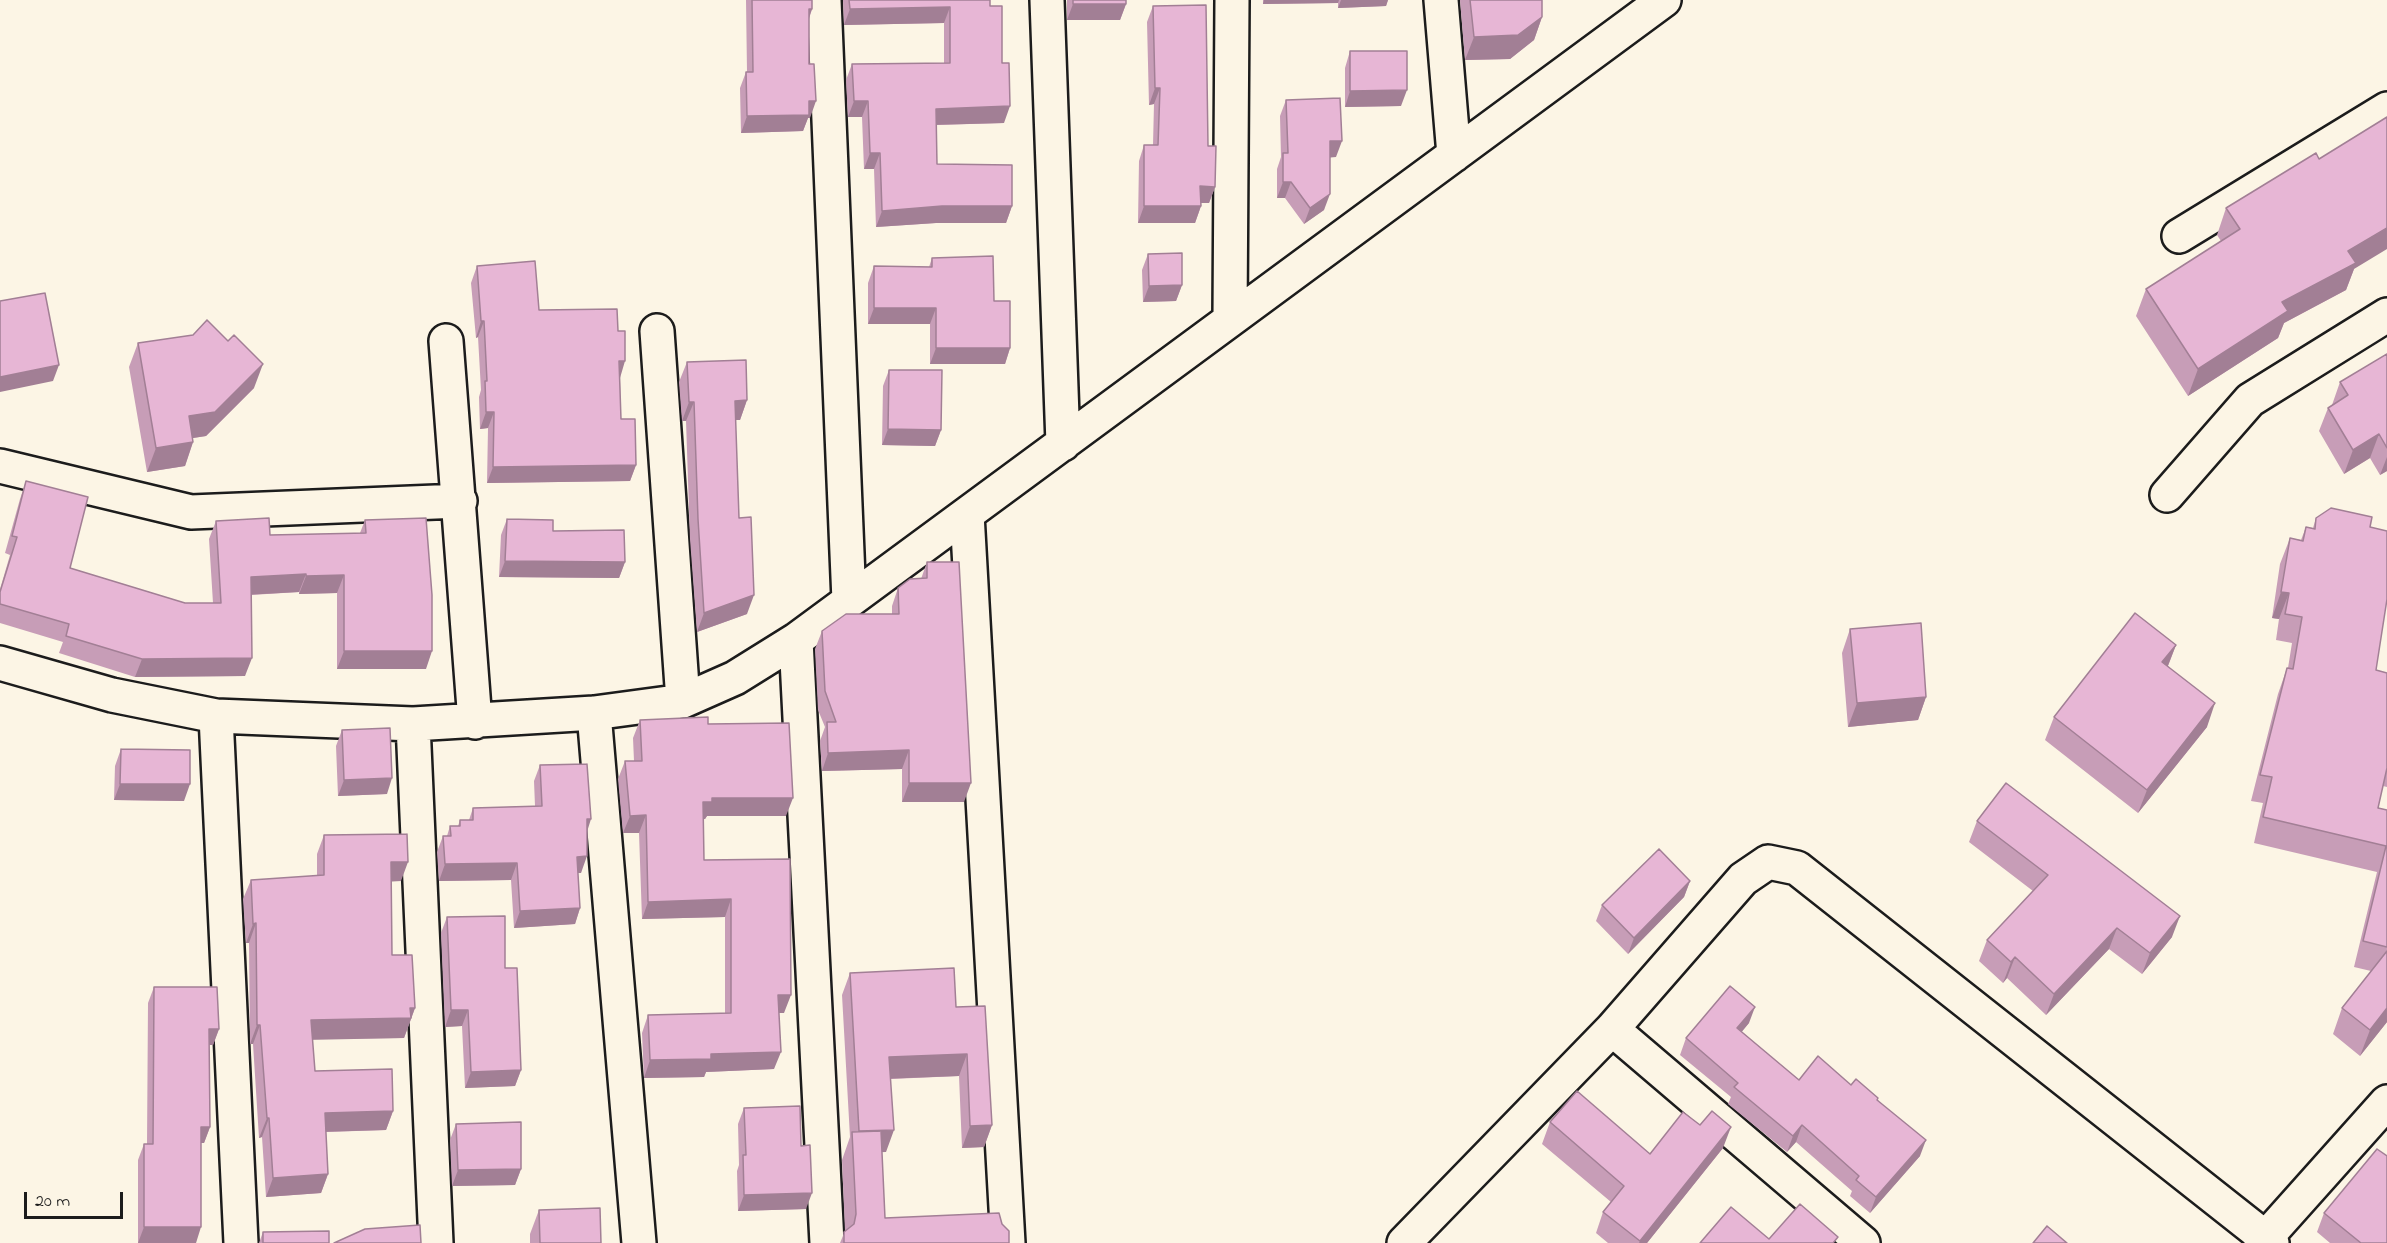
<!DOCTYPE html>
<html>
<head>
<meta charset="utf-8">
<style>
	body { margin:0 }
	#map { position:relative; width:2387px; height:1243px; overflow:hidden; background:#fcf5e5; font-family:"Indie Flower",sans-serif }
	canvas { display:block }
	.scale { position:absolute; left:24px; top:1192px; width:99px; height:27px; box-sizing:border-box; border:3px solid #1c1c1c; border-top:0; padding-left:8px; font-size:18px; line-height:21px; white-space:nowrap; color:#1c1c1c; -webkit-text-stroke:4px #fcf5e5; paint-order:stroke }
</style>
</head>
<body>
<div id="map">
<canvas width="2387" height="1243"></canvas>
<div class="scale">20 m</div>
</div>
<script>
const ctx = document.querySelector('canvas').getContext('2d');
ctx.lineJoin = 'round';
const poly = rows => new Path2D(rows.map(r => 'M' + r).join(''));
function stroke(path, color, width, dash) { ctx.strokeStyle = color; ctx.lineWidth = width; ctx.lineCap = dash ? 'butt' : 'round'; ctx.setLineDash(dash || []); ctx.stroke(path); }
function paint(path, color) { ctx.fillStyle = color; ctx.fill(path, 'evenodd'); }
const minor = poly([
	[824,0,849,601],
	[1047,0,1063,444],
	[1441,0,1454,155],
	[2179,236,2387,109],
	[1230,319,1232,0],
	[657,331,683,701],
	[446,341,475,722],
	[0,466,191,512,460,501],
	[2167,495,2250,400,2387,315],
	[967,514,1008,1243],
	[796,640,827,1243],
	[0,663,112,695,216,716,413,724,594,713,683,701,735,678,796,640,1664,0],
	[594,713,639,1243],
	[216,716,241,1243],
	[413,724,436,1243],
	[1612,1029,1863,1243],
	[1404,1243,1612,1029,1743,879,1768,862,1797,868,2272,1243],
	[2261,1243,2387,1102]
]);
stroke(minor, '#1c1c1c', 38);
stroke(minor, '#fcf5e5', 33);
paint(poly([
	[746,0,812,0,812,9,809,19,810,118,808,118,803,131,741,133,740,88,746,72,747,72],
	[843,0,990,0,990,6,1002,63,1004,123,936,125,937,164,1012,206,1006,223,936,223,876,227,874,169,864,169,862,117,848,117,846,80,852,64,944,63,944,23,844,25],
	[1067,0,1126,0,1126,4,1120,20,1067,20],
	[1263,0,1388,0,1386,6,1338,8,1338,3,1263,4],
	[1460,0,1542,0,1542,17,1534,40,1510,59,1465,60],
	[1153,6,1208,146,1215,187,1209,203,1200,203,1201,206,1195,223,1138,223,1139,161,1144,145,1153,145,1154,104,1149,105,1147,22],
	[1350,51,1401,106,1345,107,1345,68],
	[1286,100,1336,157,1330,157,1324,210,1304,224,1285,198,1277,198,1277,169,1281,157,1280,116],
	[2226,208,2354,269,2346,290,2284,323,2278,338,2188,396,2136,316,2146,289,2221,241,2217,235],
	[1148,254,1182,285,1176,301,1143,302,1142,270],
	[932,258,994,301,1010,348,1005,364,930,364,930,324,868,324,868,283,874,266,929,267],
	[477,266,539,310,620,378,621,419,636,465,630,481,487,483,488,428,480,429,479,397,481,390,478,337,476,338,471,283],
	[138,343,254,388,206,436,193,438,193,442,185,466,147,472,129,367],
	[2387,354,2387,471,2380,475,2370,458,2344,474,2319,431,2328,408,2332,405,2340,382],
	[687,362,747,400,740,420,735,420,739,518,747,614,697,632,690,539,686,421,682,421,679,382],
	[889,370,941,430,935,446,882,445,883,386],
	[26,481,70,568,185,603,213,603,209,539,216,521,270,535,360,533,365,520,426,669,337,669,337,593,299,594,299,592,251,595,245,676,135,677,59,653,63,642,0,623,0,589,10,555,5,553,20,499],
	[2316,518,2370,527,2376,670,2387,673,2387,787,2383,786,2378,808,2387,810,2387,1022,2360,1056,2333,1034,2342,1008,2371,971,2354,967,2377,872,2254,843,2263,803,2251,801,2278,694,2287,668,2288,668,2292,643,2276,640,2279,619,2272,618,2280,564,2290,538,2301,540,2306,527,2313,528],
	[507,519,553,531,625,562,619,578,499,577,501,535],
	[927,562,964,802,902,802,902,769,822,771,820,741,825,727,818,710,815,649,822,631,892,614,892,606,898,588,921,579],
	[1850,629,1926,697,1918,720,1848,727,1842,653],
	[2176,645,2168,666,2207,727,2138,813,2045,740,2054,717],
	[640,720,708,724,786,816,707,816,705,819,703,819,704,860,790,859,784,1013,779,1013,774,1069,706,1072,704,1077,644,1078,642,1033,648,1015,725,1013,725,917,642,919,639,833,623,833,618,779,625,761,634,761,633,738],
	[342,730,387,794,338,796,336,746],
	[121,749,184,801,114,800,115,766],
	[540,765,587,831,581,873,578,873,580,908,575,924,514,928,511,880,439,881,437,852,443,836,447,836,450,826,458,826,460,820,469,820,473,808,535,806,534,781],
	[1977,821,2172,937,2142,974,2109,949,2046,1015,2007,978,2003,983,1979,961,1987,940,2033,891,1969,842],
	[324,835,401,881,391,881,392,955,415,1008,404,1038,312,1039,315,1071,393,1111,386,1130,326,1132,328,1174,321,1193,266,1197,262,1137,259,1138,253,1044,250,1044,249,943,246,943,243,899,251,880,317,876,317,854],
	[1690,881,1684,897,1628,954,1596,921,1602,905],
	[447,917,521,1070,515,1086,465,1088,462,1026,445,1027,441,933],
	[850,973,956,1007,992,1125,984,1147,962,1148,959,1076,891,1079,886,1152,882,1152,885,1218,1002,1224,1009,1243,840,1243,845,1231,842,1160,850,1137,842,995],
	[154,987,219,1029,213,1045,209,1045,210,1127,204,1143,201,1143,196,1243,138,1243,138,1160,144,1144,147,1144,148,1003],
	[1749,1023,1741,1032,1799,1080,1851,1085,1878,1098,1878,1100,1920,1156,1870,1213,1850,1196,1852,1191,1796,1142,1787,1152,1728,1104,1731,1097,1680,1055,1686,1038],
	[744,1108,801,1146,806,1209,738,1211,737,1171,739,1165,738,1124],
	[1550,1122,1650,1154,1723,1148,1647,1243,1608,1243,1596,1233,1603,1212,1611,1202,1542,1144],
	[456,1124,521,1169,515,1185,452,1186,450,1140],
	[2387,1156,2387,1243,2330,1243,2317,1232,2324,1213],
	[539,1210,601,1243,530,1243,530,1234],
	[263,1232,329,1243,259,1243]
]), '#c79db7');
paint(poly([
	[1264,0,1339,0,1338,3,1263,4],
	[1341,0,1388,0,1386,6,1338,8],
	[1073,4,1126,4,1120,20,1067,20],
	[950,7,944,23,844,25,850,9],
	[809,9,812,9,806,26],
	[1542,17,1534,40,1510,59,1465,60,1474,37],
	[1155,88,1160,88,1154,104,1149,105],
	[1407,90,1401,106,1345,107,1350,91],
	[809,101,816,101,810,118,808,118,803,131,741,133,747,116],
	[854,101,868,101,862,117,848,117],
	[1010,106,1004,123,930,125,936,109],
	[1330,141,1342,141,1336,157,1325,158],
	[870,153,880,153,874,169,864,169],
	[1283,182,1291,182,1285,198,1277,198],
	[1200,186,1215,187,1209,203,1194,203],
	[1330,194,1324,210,1304,224,1310,208],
	[942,206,1012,206,1006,223,936,223,876,227,882,211],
	[1144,206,1201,206,1195,223,1138,223],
	[2387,228,2387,249,2354,269,2346,290,2284,323,2278,338,2188,396,2198,369,2348,251],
	[1182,285,1176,301,1143,302,1149,286],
	[874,308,936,308,930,324,868,324],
	[481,321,484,321,478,337,476,338],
	[936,348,1010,348,1005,364,930,364],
	[619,361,625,361,620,378],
	[263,364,254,388,206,436,180,440,189,416],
	[59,365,53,381,0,392,0,377],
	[747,400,740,420,727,420,735,401],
	[689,402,694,402,686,421,682,421],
	[486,412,494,412,488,428,480,429],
	[888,429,941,430,935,446,882,445],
	[2379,434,2370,458,2344,474,2353,450],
	[193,442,185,466,147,472,156,448],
	[2387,457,2387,471,2380,475],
	[636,465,630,481,487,483,493,467],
	[505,561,625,562,619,578,499,577],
	[306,574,299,592,244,595,251,577],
	[344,575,337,593,299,594,306,576],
	[2281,592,2289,593,2279,619,2272,618],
	[754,595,747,614,697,632,704,613],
	[2176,645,2167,668,2162,662],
	[344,651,432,651,426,669,337,669],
	[252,658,245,676,135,677,142,659],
	[1926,697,1918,720,1848,727,1857,703],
	[2215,703,2207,727,2138,813,2147,790],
	[909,750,902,769,822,771,828,753],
	[392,778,387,794,338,796,344,780],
	[909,783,971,783,964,802,902,802],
	[120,784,190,784,184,801,114,800],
	[712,798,793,798,786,816,707,816,705,819,696,820,703,802],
	[646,815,639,833,623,833,630,816],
	[587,819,591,819,586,835],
	[587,856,581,873,571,873,577,857],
	[391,862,408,862,401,881,384,882],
	[517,863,511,880,439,881,445,864],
	[1690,881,1684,897,1628,954,1634,938],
	[731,899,725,917,642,919,648,902],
	[580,908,575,924,514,928,520,911],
	[2180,916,2172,937,2142,974,2150,953],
	[256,923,249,943,246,943,253,924],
	[2117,928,2109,949,2046,1015,2054,994],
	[2015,957,2007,978,2003,983,2011,962],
	[778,995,791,995,784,1013,772,1013],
	[1755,1007,1749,1023,1731,1045,1737,1028],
	[410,1008,415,1008,404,1038,304,1040,311,1020],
	[2387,1008,2387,1022,2360,1056,2370,1030],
	[451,1010,468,1010,462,1026,445,1027],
	[257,1025,260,1025,253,1044,250,1044],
	[209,1029,219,1029,213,1045,203,1045],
	[781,1052,774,1069,706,1072,704,1077,644,1078,650,1060,711,1054],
	[967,1054,959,1076,881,1079,889,1057],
	[521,1070,515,1086,465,1088,471,1072],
	[393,1111,386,1130,318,1132,325,1113],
	[267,1118,269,1118,262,1137,259,1138],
	[992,1125,984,1147,962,1148,970,1126],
	[1802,1125,1796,1142,1787,1152,1793,1136],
	[201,1127,210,1127,204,1143,195,1143],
	[1731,1127,1723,1148,1647,1243,1639,1243,1640,1241],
	[894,1130,886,1152,853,1153,859,1131],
	[1926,1140,1920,1156,1870,1213,1876,1197],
	[521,1169,515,1185,452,1186,458,1170],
	[328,1174,321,1193,266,1197,273,1178],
	[812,1193,806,1209,738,1211,744,1195],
	[144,1227,201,1227,196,1243,138,1243]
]), '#a27f95');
const building = poly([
	[752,0,812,0,812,9,809,9,809,64,814,64,816,101,809,101,809,115,747,116,746,72,753,72,752,0],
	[849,0,990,0,990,6,1002,6,1002,63,1009,63,1010,106,936,109,937,164,1012,165,1012,206,942,206,882,211,880,153,870,153,868,101,854,101,852,64,950,63,950,7,850,9,849,0],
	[1073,0,1126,0,1126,4,1073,4,1073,0],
	[1470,0,1542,0,1542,17,1518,35,1474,37,1470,0],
	[1206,5,1208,146,1216,146,1215,187,1200,186,1201,206,1144,206,1144,145,1158,145,1160,88,1155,88,1153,6,1206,5],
	[1350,51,1407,51,1407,90,1350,91,1350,51],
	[1340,98,1342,141,1330,141,1330,194,1310,208,1291,182,1283,182,1283,153,1288,153,1286,100,1340,98],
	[2387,117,2387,228,2348,251,2356,263,2282,302,2288,311,2198,369,2146,289,2240,229,2226,208,2316,153,2319,159,2387,117],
	[1182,253,1182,285,1149,286,1148,254,1182,253],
	[993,256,994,301,1010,301,1010,348,936,348,936,308,874,308,874,266,932,267,932,258,993,256],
	[535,261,539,310,617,309,618,331,625,331,625,361,619,361,621,419,635,419,636,465,493,467,494,412,486,412,485,381,487,381,484,321,481,321,477,266,535,261],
	[45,293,59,365,0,377,0,301,45,293],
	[207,320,228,341,234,335,263,364,215,412,189,416,193,442,156,448,138,343,193,335,207,320],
	[2387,354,2387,448,2379,434,2353,450,2328,408,2348,395,2340,382,2387,354],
	[746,360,747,400,735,401,739,518,751,517,754,595,704,613,698,519,694,402,689,402,687,362,746,360],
	[889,370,942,370,941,430,888,429,889,370],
	[26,481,88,497,70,568,185,603,221,603,216,521,269,518,270,535,366,533,365,520,426,518,432,595,432,651,344,651,344,575,306,576,306,574,251,577,252,658,142,659,66,636,69,624,0,604,0,592,17,537,12,536,26,481],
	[2331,508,2372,517,2370,527,2387,531,2387,599,2376,670,2387,673,2387,768,2378,808,2387,810,2387,947,2363,941,2386,846,2263,817,2272,777,2260,775,2287,668,2293,669,2302,617,2285,614,2289,593,2281,592,2290,538,2303,541,2306,527,2315,529,2316,518,2331,508],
	[507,519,553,520,553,531,624,530,625,562,505,561,507,519],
	[927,562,959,562,971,783,909,783,909,750,828,753,827,722,836,722,825,691,822,631,846,614,899,614,898,588,910,579,927,578,927,562],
	[2135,613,2176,645,2162,662,2215,703,2147,790,2054,717,2135,613],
	[1921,623,1926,697,1857,703,1850,629,1921,623],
	[708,717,708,724,789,723,793,798,712,798,712,802,703,802,704,860,790,859,791,995,778,995,781,1052,711,1054,711,1059,650,1060,648,1015,731,1013,731,899,648,902,646,815,630,816,625,761,642,761,640,720,708,717],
	[390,728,392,778,344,780,342,730,390,728],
	[121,749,190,750,190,784,120,784,121,749],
	[587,764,591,819,587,819,587,856,577,857,580,908,520,911,517,863,445,864,443,836,451,836,450,826,460,826,460,820,473,820,473,808,542,806,540,765,587,764],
	[2006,783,2180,916,2150,953,2117,928,2054,994,2015,957,2011,962,1987,940,2048,875,1977,821,2006,783],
	[407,834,408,862,391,862,392,955,412,955,415,1008,410,1008,411,1018,311,1020,315,1071,392,1069,393,1111,325,1113,328,1174,273,1178,269,1118,267,1118,260,1025,257,1025,256,923,253,924,251,880,324,875,324,835,407,834],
	[1659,849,1690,881,1634,938,1602,905,1659,849],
	[505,916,505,968,517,968,521,1070,471,1072,468,1010,451,1010,447,917,505,916],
	[2387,951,2387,1008,2370,1030,2342,1008,2387,951],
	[954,968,956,1007,985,1006,992,1125,970,1126,967,1054,889,1057,894,1130,859,1131,850,973,954,968],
	[1730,986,1755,1007,1737,1028,1799,1080,1818,1056,1851,1085,1856,1079,1878,1098,1877,1100,1926,1140,1876,1197,1856,1180,1859,1176,1802,1125,1793,1136,1734,1087,1738,1083,1686,1038,1730,986],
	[154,987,217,987,219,1029,209,1029,210,1127,201,1127,201,1227,144,1227,144,1144,153,1144,154,987],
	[1577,1091,1650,1154,1683,1112,1700,1125,1712,1111,1731,1127,1640,1241,1603,1212,1624,1186,1550,1122,1577,1091],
	[800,1106,801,1146,810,1145,812,1193,744,1195,743,1155,746,1155,744,1108,800,1106],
	[521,1122,521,1169,458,1170,456,1124,521,1122],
	[881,1131,885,1218,999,1213,1002,1224,1009,1231,1009,1243,844,1243,844,1232,854,1224,856,1214,852,1132,881,1131],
	[2377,1149,2387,1156,2387,1243,2361,1243,2324,1213,2377,1149],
	[1800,1204,1838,1237,1833,1243,1700,1243,1731,1207,1769,1239,1800,1204],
	[600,1208,601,1243,540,1243,539,1210,600,1208],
	[420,1225,421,1243,334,1243,365,1229,420,1225],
	[2047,1226,2067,1243,2033,1243,2047,1226],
	[329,1231,329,1243,263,1243,263,1232,329,1231]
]);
paint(building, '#e7b6d5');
stroke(building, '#a27f95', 1.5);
</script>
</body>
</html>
